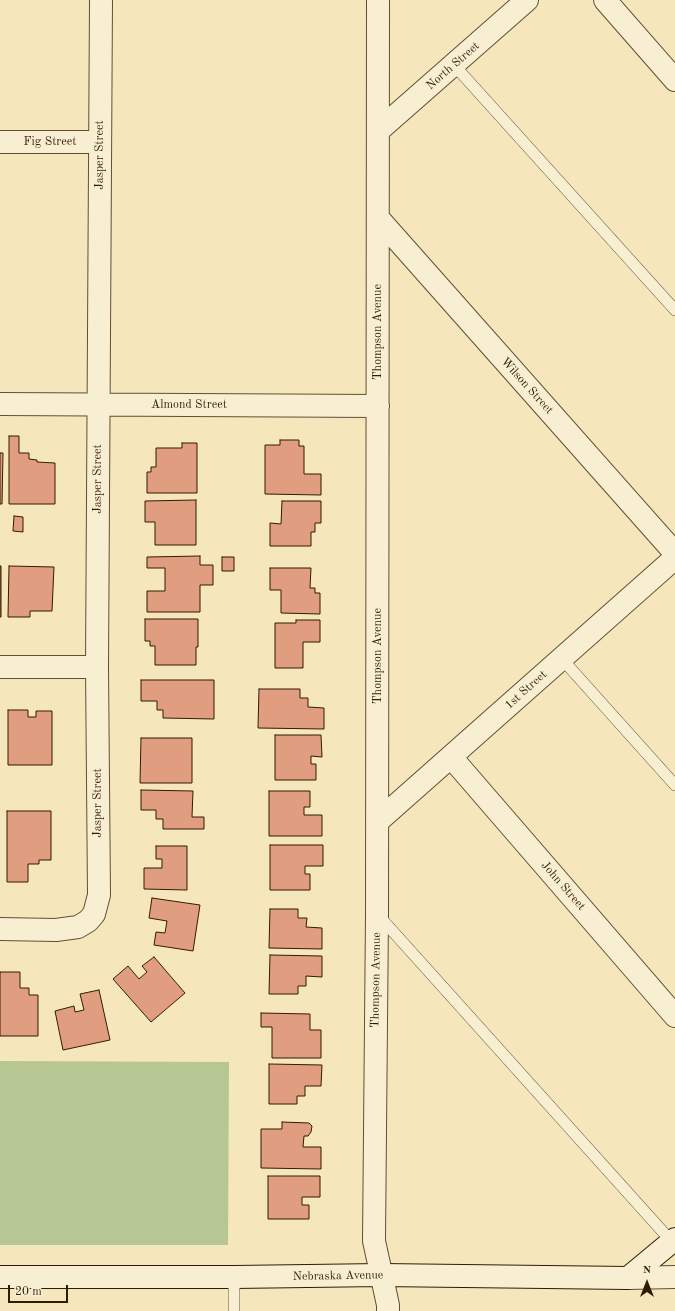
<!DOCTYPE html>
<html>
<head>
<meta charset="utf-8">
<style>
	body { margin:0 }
	#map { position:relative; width:675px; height:1311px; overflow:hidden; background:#f5e7bb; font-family:"Old Standard TT",serif }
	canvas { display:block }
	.north { position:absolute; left:627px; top:1263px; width:40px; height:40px; -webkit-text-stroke:3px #f8efd3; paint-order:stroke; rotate:0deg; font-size:11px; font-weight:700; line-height:16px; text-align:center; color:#321b04 }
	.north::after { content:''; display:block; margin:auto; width:14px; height:18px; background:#321b04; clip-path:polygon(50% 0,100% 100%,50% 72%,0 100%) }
	.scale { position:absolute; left:8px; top:1285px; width:60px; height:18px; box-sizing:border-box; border:2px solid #321b04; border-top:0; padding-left:5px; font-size:12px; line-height:14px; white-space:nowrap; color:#321b04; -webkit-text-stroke:3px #f8efd3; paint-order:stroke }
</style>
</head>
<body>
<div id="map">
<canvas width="675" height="1311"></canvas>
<div class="north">N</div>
<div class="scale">20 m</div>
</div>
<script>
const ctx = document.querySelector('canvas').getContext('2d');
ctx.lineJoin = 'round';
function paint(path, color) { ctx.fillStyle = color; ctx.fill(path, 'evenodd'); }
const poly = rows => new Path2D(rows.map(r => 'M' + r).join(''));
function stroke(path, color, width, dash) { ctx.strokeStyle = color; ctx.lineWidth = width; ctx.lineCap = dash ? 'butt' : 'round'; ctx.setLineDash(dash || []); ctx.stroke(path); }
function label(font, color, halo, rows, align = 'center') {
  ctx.font = font + ' "Old Standard TT",serif'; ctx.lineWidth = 3.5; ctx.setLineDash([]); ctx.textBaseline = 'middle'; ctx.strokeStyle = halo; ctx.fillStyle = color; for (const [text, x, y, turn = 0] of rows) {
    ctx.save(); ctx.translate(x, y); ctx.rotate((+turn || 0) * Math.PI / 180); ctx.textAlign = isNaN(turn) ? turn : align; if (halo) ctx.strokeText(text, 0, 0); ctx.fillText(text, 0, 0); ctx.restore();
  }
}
paint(poly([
	[0,1061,229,1062,228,1245,0,1245]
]), '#b7c793');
const building = poly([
	[9,436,19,436,19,453,29,453,29,459,37,460,37,462,55,463,55,504,9,504,9,436],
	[280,440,299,440,299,446,304,446,304,474,321,474,321,495,265,494,265,445,280,445,280,440],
	[182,443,197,443,197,493,147,493,147,472,151,472,151,467,156,467,156,448,182,448,182,443],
	[0,453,3,453,2,504,0,504,0,453],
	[196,500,196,545,155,545,155,522,145,522,145,501,196,500],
	[282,501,321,501,321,523,315,523,315,532,311,532,311,546,270,546,270,523,281,524,282,501],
	[14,516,23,517,23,532,13,531,14,516],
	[200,556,200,565,213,565,213,585,200,585,200,612,147,612,147,591,165,591,165,568,147,568,147,557,200,556],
	[222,557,234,557,234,571,222,571,222,557],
	[0,566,1,566,1,617,0,617,0,566],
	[9,566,54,567,52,611,30,611,30,617,8,617,9,566],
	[270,568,311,568,310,588,315,588,315,593,320,593,320,614,281,613,281,590,270,590,270,568],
	[145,619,198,619,198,647,196,647,196,665,155,665,155,646,150,646,150,641,145,641,145,619],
	[296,620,320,620,320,642,303,642,303,668,275,668,275,623,296,623,296,620],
	[141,680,214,680,214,719,163,718,163,710,157,710,157,701,141,701,141,680],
	[259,689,300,689,300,698,308,698,308,707,324,708,324,729,258,728,259,689],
	[8,710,28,710,28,717,36,717,36,711,52,711,52,765,8,765,8,710],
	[275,735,321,735,322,757,311,756,311,764,316,764,316,780,275,780,275,735],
	[141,738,192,738,192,783,140,783,141,738],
	[141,790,193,791,192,817,204,817,204,829,163,829,163,819,156,819,156,810,141,810,141,790],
	[269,791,310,791,310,807,304,807,304,815,322,815,322,836,269,836,269,791],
	[7,811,51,811,51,860,39,860,39,864,28,864,28,882,7,882,7,811],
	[270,845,323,845,323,866,305,866,305,874,310,874,310,890,270,890,270,845],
	[156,846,187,846,187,890,144,889,144,868,162,868,162,859,156,859,156,846],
	[152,898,200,905,193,951,154,945,156,932,165,933,167,921,149,918,152,898],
	[270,909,298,909,298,918,307,918,306,927,322,928,322,949,269,948,270,909],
	[270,955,322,956,322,977,306,976,306,986,298,986,298,994,269,994,270,955],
	[154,957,185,993,151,1022,113,979,128,966,139,979,147,972,142,966,154,957],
	[0,972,20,972,20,988,29,988,29,995,38,995,38,1036,0,1036,0,972],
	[99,990,110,1040,63,1050,55,1011,74,1006,75,1012,84,1010,80,994,99,990],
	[261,1013,310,1014,310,1030,321,1030,321,1058,272,1058,272,1027,261,1027,261,1013],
	[269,1064,322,1065,321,1086,305,1086,305,1096,297,1096,297,1104,269,1104,269,1064],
	[282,1122,309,1123,312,1126,311,1132,308,1136,304,1136,303,1147,321,1147,321,1169,261,1168,261,1129,282,1129,282,1122],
	[268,1176,320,1176,320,1197,302,1197,302,1205,309,1205,309,1219,268,1219,268,1176]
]);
paint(building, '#e09d80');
stroke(building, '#321b04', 1);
const service = poly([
	[454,65,675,310],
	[562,659,675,785],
	[379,916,672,1242],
	[234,1277,234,1311]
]);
const minor = poly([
	[378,0,377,914,374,1241,388,1305,388,1311],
	[605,0,675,80],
	[378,131,527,0],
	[0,142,100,142],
	[378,218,675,553],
	[0,404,378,406],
	[0,667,97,667],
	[451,757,675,1016],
	[377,822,675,558],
	[0,929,56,930,78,927,88,921,94,914,99,895,97,667,101,0],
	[628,1278,675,1277]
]);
const secondary = poly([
	[0,1277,234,1277,381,1275,628,1278,675,1239]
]);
stroke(service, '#634e32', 12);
stroke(minor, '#634e32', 24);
stroke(secondary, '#321b04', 24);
stroke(service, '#f8efd3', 11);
stroke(minor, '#f8efd3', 22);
stroke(secondary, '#f8efd3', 22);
label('12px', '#321b04', '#f8efd3', [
	["North Street",453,66,-41],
	["Fig Street",50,142],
	["Jasper Street",100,155,-90],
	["Thompson Avenue",378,332,-90],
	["Wilson Street",527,386,48],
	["Almond Street",189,405],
	["Jasper Street",98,479,-90],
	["Thompson Avenue",378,656,-90],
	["1st Street",526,690,-42],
	["Jasper Street",98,803,-90],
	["John Street",563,886,49],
	["Thompson Avenue",376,980,-89],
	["Nebraska Avenue",338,1276,-1]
]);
</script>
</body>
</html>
